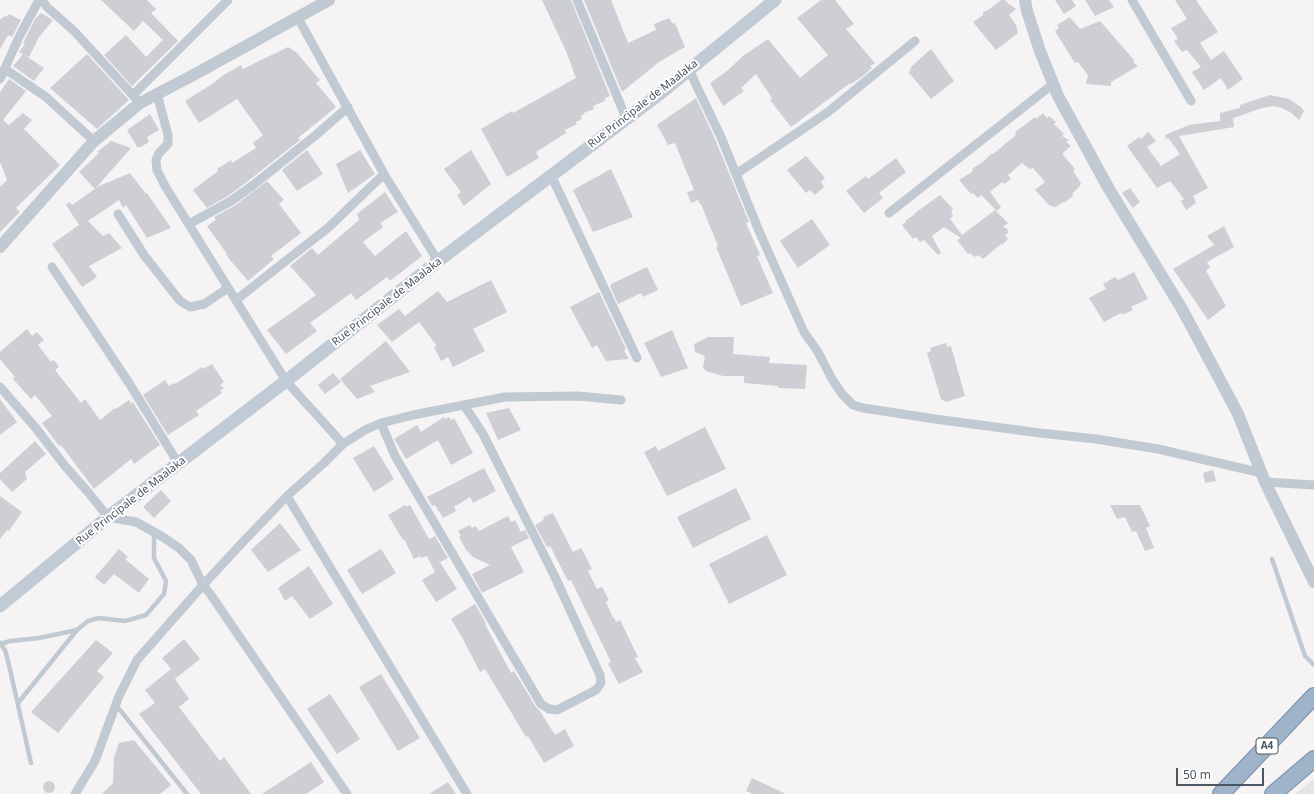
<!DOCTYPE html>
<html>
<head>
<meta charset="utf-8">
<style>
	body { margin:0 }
	#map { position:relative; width:1314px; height:794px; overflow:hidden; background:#f5f3f3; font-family:"Noto Sans",sans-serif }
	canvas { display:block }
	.scale { position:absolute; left:1176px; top:768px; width:88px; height:18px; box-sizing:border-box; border:2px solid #4a5661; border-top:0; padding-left:5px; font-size:12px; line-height:14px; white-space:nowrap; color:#4a5661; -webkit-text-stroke:3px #fff; paint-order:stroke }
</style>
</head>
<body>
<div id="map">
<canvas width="1314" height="794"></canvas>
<div class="scale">50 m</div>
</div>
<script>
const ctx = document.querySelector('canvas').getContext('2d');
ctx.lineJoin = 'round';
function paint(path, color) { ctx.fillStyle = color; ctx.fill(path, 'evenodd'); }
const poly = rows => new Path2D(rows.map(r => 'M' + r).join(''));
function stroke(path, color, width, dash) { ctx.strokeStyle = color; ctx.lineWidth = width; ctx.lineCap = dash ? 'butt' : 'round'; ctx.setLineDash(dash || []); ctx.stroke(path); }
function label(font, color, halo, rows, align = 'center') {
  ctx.font = font + ' "Noto Sans",sans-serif'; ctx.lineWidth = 4; ctx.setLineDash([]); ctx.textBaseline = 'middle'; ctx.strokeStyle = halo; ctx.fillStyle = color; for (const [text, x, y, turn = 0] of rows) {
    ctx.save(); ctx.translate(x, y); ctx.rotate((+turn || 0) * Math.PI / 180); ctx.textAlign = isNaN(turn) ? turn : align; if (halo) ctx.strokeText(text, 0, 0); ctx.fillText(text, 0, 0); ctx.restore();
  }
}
paint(poly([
	[1314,779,1314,794,1295,794,1301,789]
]), '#e6e4e5');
paint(poly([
	[101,0,147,0,156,9,151,13,178,41,132,86,104,55,126,35,146,57,163,40,143,21,134,31],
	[542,0,571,0,610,96,605,98,605,101,593,106,594,109,584,113,584,114,581,116,582,119,576,122,577,124,565,130,566,133,536,152,539,158,507,177,481,129,512,111,513,113,576,78,566,51],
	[584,0,611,0,628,43,656,30,654,24,669,18,673,24,675,23,685,47,659,62,622,92],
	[821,0,835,0,854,24,846,29,875,63,870,66,872,68,863,76,851,84,850,83,791,127,770,100,772,98,756,74,741,88,744,91,723,106,710,83,727,71,743,56,768,39,800,78,828,55,797,18],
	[1001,0,1005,0,1009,4,1016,9,1009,15,1016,25,1018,33,996,50,973,22,983,15,983,12,988,10],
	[1055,0,1072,0,1076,6,1064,14],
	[1085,0,1109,0,1114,7,1095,16],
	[1175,0,1196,0,1218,32,1200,43,1211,60,1224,51,1243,79,1228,90,1221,78,1204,90,1192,72,1201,67,1187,50,1182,52,1174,41,1178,39,1171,28,1187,19],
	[41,13,53,20,39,37,29,57,19,52,25,44,23,43,35,19],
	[9,14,21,20,12,37,8,35,0,49,0,20,5,16,6,17],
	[1070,17,1080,29,1100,21,1134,60,1133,62,1138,66,1111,82,1111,86,1086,84,1088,75,1078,62,1075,63,1055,31,1059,28,1057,25],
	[288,47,296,52,320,80,316,83,336,107,298,138,300,140,248,181,228,196,207,208,193,190,218,171,217,169,231,160,232,163,256,148,253,143,263,135,237,99,199,123,185,101,212,84,225,74,241,65,243,69],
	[931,49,954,81,931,99,909,73,911,67],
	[23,54,44,68,34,81,13,66],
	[87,54,129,100,97,129,50,88],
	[9,79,26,91,3,120,9,125,23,113,32,120,24,129,60,165,16,208,20,212,0,232,0,187,7,180,0,162,0,92],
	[1270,95,1289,99,1301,107,1304,111,1299,120,1290,112,1282,108,1273,106,1262,108,1231,119,1233,119,1234,127,1179,136,1208,188,1193,196,1196,203,1186,210,1181,201,1184,199,1170,181,1157,188,1127,146,1139,137,1141,139,1148,132,1156,141,1147,147,1161,166,1180,154,1168,138,1166,139,1165,135,1189,125,1220,121,1220,113,1240,108,1240,105],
	[696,98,715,139,749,222,746,223,760,255,757,256,773,293,741,306,716,247,718,246,701,204,700,204,698,200,691,203,687,192,694,190,675,143,668,145,657,125],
	[1043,113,1047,118,1049,116,1056,122,1054,124,1064,134,1062,136,1069,140,1066,142,1071,146,1063,153,1063,155,1075,169,1073,171,1081,183,1080,186,1072,194,1073,196,1064,203,1063,202,1056,207,1050,206,1035,190,1045,182,1033,168,1030,169,1022,163,1008,175,1011,179,1004,184,1002,182,990,192,1001,207,997,211,981,195,978,198,973,193,971,194,959,180,973,171,972,169,984,161,992,153,993,154,1016,135,1015,132,1035,117,1036,119],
	[150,114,159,130,147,137,149,142,141,147,137,147,127,130],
	[111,141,131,148,95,189,79,172,99,153,97,152],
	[307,150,323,174,297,191,282,170],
	[360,150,375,174,348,193,336,164],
	[471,150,491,184,464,206,457,195,461,192,444,169],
	[806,156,825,178,821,182,824,187,815,195,810,190,806,193,787,170],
	[896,158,906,172,879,193,883,198,864,213,846,191,866,176,868,179],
	[611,169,633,217,593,232,573,190],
	[130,173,146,194,147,193,171,228,147,238,126,205,123,208,119,200,88,221,103,236,109,233,122,248,89,266,97,277,82,287,52,244,79,225,66,205,69,202,72,205,99,186],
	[267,181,284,200,279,204,301,233,271,256,274,259,248,281,226,255,227,254,207,226,216,220,214,217,234,206],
	[1130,188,1140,202,1133,208,1122,193],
	[385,192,398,212,380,223,383,227,363,242,375,256,406,231,422,256,390,281,387,277,356,300,351,293,310,323,317,331,286,354,267,330,316,295,290,266,312,248,318,255,359,220,357,214],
	[940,195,953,209,951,210,953,216,950,219,962,235,995,210,1008,223,1003,227,1008,229,1007,231,1009,232,1005,235,1008,239,1002,245,1001,244,983,259,979,255,975,257,970,253,968,254,957,240,961,238,944,227,932,236,941,253,938,255,924,240,920,242,916,237,913,239,902,225,906,222,905,221,915,214,915,213],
	[812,219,830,245,798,268,780,241],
	[1224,226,1234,247,1207,262,1210,267,1206,271,1226,306,1208,320,1173,269,1214,245,1207,236],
	[647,267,658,290,643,297,641,293,618,304,610,286,611,285,611,284],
	[1134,272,1148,299,1131,307,1133,310,1122,315,1121,313,1104,322,1089,298,1106,289,1103,284,1115,277,1118,280],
	[491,280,507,312,473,329,485,351,453,367,448,357,441,361,434,347,437,346,419,322,392,342,377,325,399,309,405,316,438,291,447,302],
	[599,292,626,349,624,350,629,359,606,361,597,345,592,348,570,307],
	[27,329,32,336,37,332,44,340,38,345,51,362,54,360,59,367,55,370,81,403,85,399,100,420,115,408,116,409,129,400,131,404,133,402,160,445,134,464,131,459,94,489,61,445,59,446,42,423,52,416,35,395,31,399,13,379,15,377,0,359,0,352],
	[672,330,688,368,661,377,644,343],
	[708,337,734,337,733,354,770,357,769,363,807,365,805,389,778,388,778,386,744,383,744,376,723,376,706,371,703,368,705,356,695,352,694,344],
	[386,341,410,372,370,386,375,392,357,399,340,379],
	[946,343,947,347,951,346,965,396,946,402,941,399,927,353,931,351,930,348],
	[212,364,224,382,220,385,224,388,220,391,222,393,196,411,199,415,168,435,143,395,165,380,169,386,174,383,175,384,202,367,203,369],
	[333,373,341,382,325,394,318,385],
	[0,399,17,422,0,435],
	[509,408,521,430,498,440,486,413],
	[444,417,445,419,449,417,451,420,454,418,473,453,451,465,438,440,406,459,394,439,417,425,421,432],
	[705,427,726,469,667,496,644,452,656,446,658,451],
	[35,441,46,454,25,472,27,479,12,492,0,479,0,473],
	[374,446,394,479,374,492,353,458],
	[484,468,496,491,473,503,470,497,454,507,456,511,443,518,435,505,432,506,427,497],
	[1213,470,1216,481,1205,483,1203,473],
	[736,488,751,519,693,548,677,517],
	[161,490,171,501,154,518,143,507],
	[0,496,22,512,9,531,7,530,0,539],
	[405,505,406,507,410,505,429,539,435,536,448,558,440,562,457,589,436,602,422,580,435,572,427,556,421,558,420,556,414,559,404,539,403,540,388,515],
	[1110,505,1140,505,1150,526,1146,528,1154,548,1145,551,1136,531,1132,532,1125,517,1117,519],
	[553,513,573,552,581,548,592,569,588,571,597,589,602,587,609,600,606,602,613,618,614,617,616,622,620,620,638,657,635,658,643,672,619,684,608,664,611,662,571,580,568,581,550,546,547,547,535,525,544,520,543,517],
	[508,516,511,522,515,520,521,532,525,530,529,538,511,547,524,572,482,593,472,574,490,565,473,557,466,550,459,537,461,536,458,531,470,525,472,528,476,526,479,531],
	[280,523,301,550,268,572,251,550],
	[767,535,787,575,729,604,709,564],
	[119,549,128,557,125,559,149,579,139,593,114,574,104,585,95,577],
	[381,549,396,573,362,594,347,570],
	[309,566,333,604,310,619,292,596,285,601,278,588],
	[475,604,486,623,485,624,511,673,514,671,536,707,540,711,555,735,565,729,574,746,544,763,528,736,526,737,485,669,480,672,462,637,451,619],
	[184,639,200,659,175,679,189,699,179,707,220,761,224,757,251,794,201,794,139,714,155,703,145,690,171,669,162,658],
	[96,640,113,653,97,671,104,677,58,733,31,712],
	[381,674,420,738,398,751,359,687],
	[330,694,360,739,337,754,307,709],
	[134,740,171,785,160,794,102,794,113,783,114,757,119,743],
	[311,762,324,782,306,794,262,794],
	[752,778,786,794,753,794,746,791],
	'43 787a6 6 0 1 1 12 0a6 6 0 1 1-12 0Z',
	[448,782,456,794,429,794]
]), '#cdcfd5');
const trunk = poly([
	[1221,794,1314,696],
	[1273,794,1314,759]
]);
stroke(trunk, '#7690ad', 18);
stroke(poly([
	[1272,559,1305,656,1314,665],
	[0,643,5,650,9,665,31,763],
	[1,644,10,641,39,638,77,630],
	[18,703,77,630,88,621,99,618,125,621,146,615,164,594,166,581,154,558,154,532],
	[116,705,187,794]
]), '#c1cad2', 4.5);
stroke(poly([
	[42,0,47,7,75,32,140,103],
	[577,0,626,118],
	[1132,0,1191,101],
	[298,18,384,174,438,261],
	[5,69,46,97,94,141],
	[689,70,721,137,759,231,804,332,818,352,832,379,842,394,853,405,863,408,935,419,1040,433,1096,439,1158,449,1262,473],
	[0,79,20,35,39,0],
	[157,94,168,135,168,144,159,153,156,160,157,170,165,186,286,381,343,444],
	[133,95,228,0],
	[736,174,828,112,915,41],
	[551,175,637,358],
	[889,213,1053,84],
	[118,214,144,255,180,301,190,307,204,304,228,288],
	[189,224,231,201,252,186,316,135,348,107],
	[52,267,129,383,178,463],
	[236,300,329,227,384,174],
	[0,387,35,427,65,466,88,492,108,517,136,522,163,537,179,548,191,560,203,585,211,595,347,794],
	[381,423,395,456,541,704,549,709,557,710,596,690,601,683,600,675,554,575,483,434,464,405],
	[1265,482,1314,485],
	[287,496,467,794],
	[75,794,95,761,119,696,137,660,203,585,241,544,287,496,324,463,343,444,365,430,381,423,413,415,505,397,578,396,621,400]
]), '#c1cad2', 9);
stroke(poly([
	[1025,0,1027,11,1040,51,1058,96,1109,189,1182,309,1211,363,1238,414,1265,482,1314,582],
	[0,247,94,141,140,103,199,72,329,0]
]), '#c1cad2', 12);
stroke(poly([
	[0,606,108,517,286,381,438,261,662,92,775,0]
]), '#c1cbd6', 13);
stroke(trunk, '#9fb4c9', 16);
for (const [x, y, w] of [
	[1267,746,22]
]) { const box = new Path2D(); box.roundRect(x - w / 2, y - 8, w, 16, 3); ctx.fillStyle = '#fff'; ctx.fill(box); stroke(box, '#4a5661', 1); }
label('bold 10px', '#4a5661', null, [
	["A4",1267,746]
]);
label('11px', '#4a5661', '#fff', [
	["Rue Principale de Maalaka",643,104,-38],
	["Rue Principale de Maalaka",387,302,-38],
	["Rue Principale de Maalaka",131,501,-38]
]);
</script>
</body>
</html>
